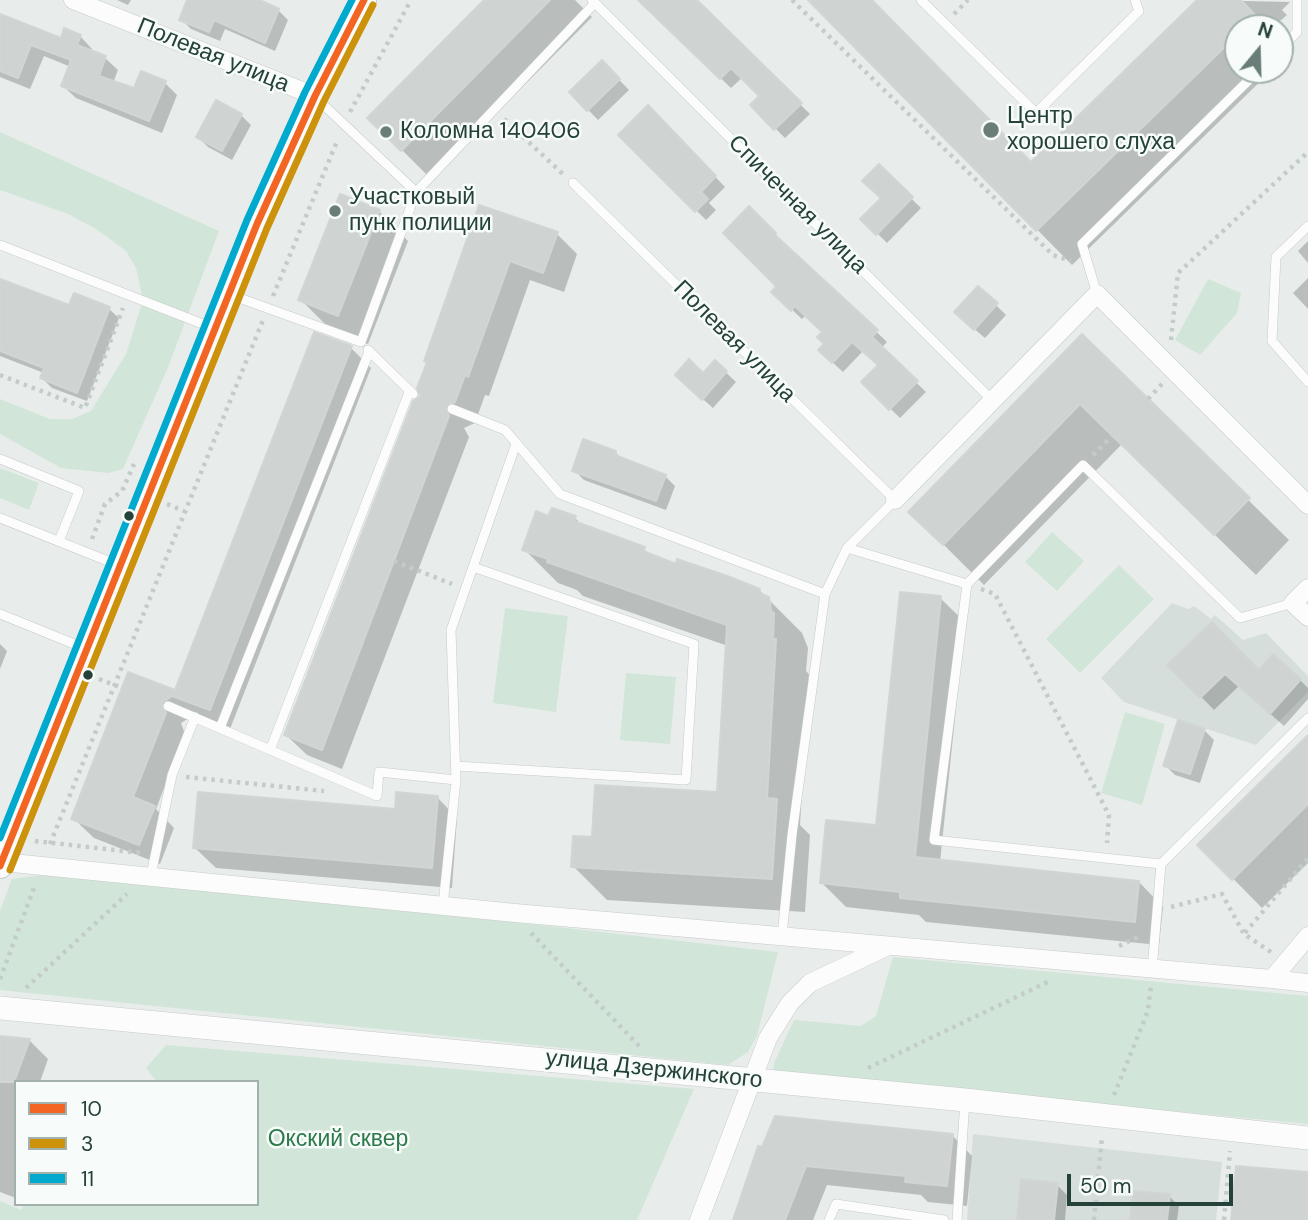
<!DOCTYPE html>
<html>
<head>
<meta charset="utf-8">
<style>
	body { margin:0 }
	#map { position:relative; width:1308px; height:1220px; overflow:hidden; background:#e8edeb; font-family:"DM Sans",sans-serif }
	canvas { display:block }
	.legend { position:absolute; left:14px; top:1080px; width:245px; height:126px; box-sizing:border-box; background:#f7fbf9; border:2px solid #a3b1ad; margin:0; padding:9px 12px; list-style:none; font-size:21px; color:#24423a }
	.legend li { display:flex; align-items:center; gap:14px; height:35px }
	.legend b { width:35px; border:2px solid #a3b1ad }
	.north { position:absolute; left:1224px; top:14px; width:70px; height:70px; box-sizing:border-box; background:#f7fbf9; border:2px solid #a3b1ad; border-radius:50%; rotate:19deg; font-size:19px; font-weight:700; line-height:28px; text-align:center; color:#24423a }
	.north::after { content:''; display:block; margin:auto; width:24px; height:32px; background:#697e78; clip-path:polygon(50% 0,100% 100%,50% 72%,0 100%) }
	.scale { position:absolute; left:1067px; top:1174px; width:166px; height:32px; box-sizing:border-box; border:4px solid #24423a; border-top:0; padding-left:9px; font-size:21px; line-height:24px; white-space:nowrap; color:#24423a; -webkit-text-stroke:5px #f7fbf9; paint-order:stroke }
</style>
</head>
<body>
<div id="map">
<canvas width="1308" height="1220"></canvas>
<ul class="legend">
<li><b style="height:9px;background:#f26522"></b>10</li>
<li><b style="height:9px;background:#cd920c"></b>3</li>
<li><b style="height:9px;background:#00a9ce"></b>11</li>
</ul>
<div class="north">N</div>
<div class="scale">50 m</div>
</div>
<script>
const ctx = document.querySelector('canvas').getContext('2d');
ctx.lineJoin = 'round';
function paint(path, color) { ctx.fillStyle = color; ctx.fill(path, 'evenodd'); }
const poly = rows => new Path2D(rows.map(r => 'M' + r).join(''));
function stroke(path, color, width, dash) { ctx.strokeStyle = color; ctx.lineWidth = width; ctx.lineCap = dash ? 'butt' : 'round'; ctx.setLineDash(dash || []); ctx.stroke(path); }
function label(font, color, halo, rows, align = 'center') {
  ctx.font = font + ' "DM Sans",sans-serif'; ctx.lineWidth = 5; ctx.setLineDash([]); ctx.textBaseline = 'middle'; ctx.strokeStyle = halo; ctx.fillStyle = color; for (const [text, x, y, turn = 0] of rows) {
    ctx.save(); ctx.translate(x, y); ctx.rotate((+turn || 0) * Math.PI / 180); ctx.textAlign = isNaN(turn) ? turn : align; if (halo) ctx.strokeText(text, 0, 0); ctx.fillText(text, 0, 0); ctx.restore();
  }
}
paint(poly([
	[1172,603,1188,609,1194,606,1211,619,1215,615,1243,640,1266,633,1308,676,1308,692,1256,745,1124,702,1101,678],
	[973,1134,1222,1162,1216,1220,967,1220]
]), '#d6dedb');
paint(poly([
	[0,132,219,231,169,365,123,469,108,473,61,468,0,434,0,399,50,419,72,419,91,411,126,354,143,300,136,268,126,251,96,229,68,214,0,190],
	[1208,279,1241,293,1237,313,1200,355,1175,340],
	[0,468,39,483,29,510,0,498],
	[1052,532,1084,561,1057,591,1025,562],
	[1119,565,1154,599,1080,673,1046,639],
	[505,608,568,616,556,712,493,703],
	[626,673,676,677,670,744,620,740],
	[1125,712,1165,724,1142,805,1101,793],
	[43,875,522,923,778,952,757,1036,748,1052,728,1065,0,990,0,911,12,879],
	[893,957,1308,996,1308,1124,773,1073,774,1063,794,1020,861,1026,876,1016],
	[166,1045,694,1089,637,1220,0,1220,0,1201,21,1210,25,1204,257,1204,257,1082,157,1082,146,1068]
]), '#d1e6d8');
paint(poly([
	[117,0,131,0,128,5],
	[189,0,253,0,278,10,288,20,275,51,225,29,220,41,191,29,181,19],
	[487,0,575,0,592,17,431,179,370,118],
	[653,0,694,0,810,114,785,138,752,105,761,96,743,77,731,88,647,7],
	[811,0,870,0,1032,164,1199,0,1290,2,1282,10,1287,15,1279,22,1283,26,1280,30,1238,28,1238,70,1272,70,1072,265],
	[0,16,62,40,80,36,92,49,91,52,105,58,118,70,113,83,135,90,165,83,177,95,162,133,76,98,63,86,71,67,44,56,30,89,0,77],
	[1280,42,1290,52,1280,62],
	[602,62,629,90,598,120,571,92],
	[217,102,241,115,251,125,232,160,208,147,198,137],
	[648,107,725,187,709,203,716,210,706,220,621,135],
	[879,167,921,208,887,243,863,219,883,199],
	[480,207,557,234,577,254,564,292,530,280,489,396,485,395,475,423,464,428,469,437,342,769,307,755,286,735,422,397],
	[749,209,887,342,881,348,926,392,900,418,863,382,879,365,863,351,843,372,830,360,824,332,806,315,802,319,773,292,778,287],
	[379,211,408,241,368,344,330,329,300,299],
	[1308,241,1308,263,1298,251],
	[1308,278,1308,309,1293,293],
	[0,281,70,307,109,309,119,318,87,401,52,388,42,378,44,373,0,356],
	[996,305,1006,315,985,338,966,322],
	[1082,337,1289,540,1256,575,1122,444,984,585,911,512],
	[351,348,371,368,230,729,194,715,181,723,185,734,156,809,174,828,160,864,94,838,73,818,129,674,175,693],
	[715,362,736,382,713,408,687,385,703,375],
	[615,452,624,461,665,476,675,486,666,510,584,480,574,470],
	[550,518,575,518,583,526,644,549,651,556,759,590,802,633,808,648,806,671,809,674,800,825,810,835,805,912,607,900,573,866,593,839,719,794,728,646,583,596,577,590,558,583,524,549],
	[940,598,965,622,940,862,1139,882,1163,907,1159,945,926,922,919,915,846,907,822,883,878,827],
	[0,644,7,651,0,669],
	[1170,665,1259,672,1300,680,1308,688,1308,699,1284,726,1239,686,1214,710],
	[1204,730,1214,740,1200,783,1175,775,1165,765],
	[1308,737,1308,863,1262,908,1200,845],
	[437,797,457,818,452,888,216,868,195,848,396,811],
	[0,1038,29,1040,48,1059,40,1082,16,1082,16,1198,0,1192],
	[952,1135,972,1156,967,1206,928,1202,921,1195,827,1185,813,1220,735,1220,763,1150],
	[1057,1185,1067,1195,1065,1220,1018,1220],
	[1169,1196,1179,1206,1177,1220,1132,1220]
]), '#0003');
const building = poly([
	[187,0,260,0,279,9,265,43,214,20,209,32,179,20,187,0],
	[484,0,550,0,401,151,367,118,484,0],
	[638,0,697,0,802,103,774,130,750,105,759,96,731,68,720,79,638,0],
	[808,0,872,0,1031,162,1197,0,1241,0,1256,16,1244,28,1238,28,1238,34,1036,231,808,0],
	[0,14,61,38,64,28,81,35,77,45,106,56,99,76,134,88,141,71,166,81,149,121,61,86,71,60,31,45,18,78,0,71,0,14],
	[602,60,620,79,587,111,569,92,602,60],
	[216,100,242,114,222,151,196,137,216,100],
	[648,105,716,176,701,192,708,199,695,212,618,135,648,105],
	[879,164,913,197,876,235,860,219,881,198,862,181,879,164],
	[340,194,380,210,338,316,298,300,340,194],
	[479,205,558,232,543,273,510,261,468,377,465,375,455,402,445,407,449,416,322,750,284,735,413,401,420,396,417,388,427,362,424,361,479,205],
	[749,206,776,233,775,235,878,330,872,337,918,381,889,410,861,382,878,365,852,342,832,363,818,350,824,344,817,337,822,332,795,306,791,311,771,292,776,287,773,283,723,233,749,206],
	[0,279,69,305,74,293,110,307,77,393,40,378,44,368,0,351,0,279],
	[978,286,998,303,974,330,954,312,978,286],
	[314,332,352,346,210,710,172,696,162,703,166,713,133,797,155,806,139,845,71,819,128,672,175,690,173,695,314,332],
	[1082,334,1250,498,1214,535,1080,404,943,545,908,512,1082,334],
	[689,359,703,373,715,360,727,371,702,400,675,375,689,359],
	[583,439,616,451,615,455,666,475,656,501,572,471,583,439],
	[552,508,576,516,574,521,645,547,643,551,676,564,677,559,730,577,760,589,759,593,769,597,771,611,774,613,773,639,776,639,767,798,777,799,772,879,571,867,573,836,592,837,595,785,717,792,727,625,547,562,548,559,522,550,536,511,548,516,552,508],
	[900,592,941,596,915,857,1139,881,1135,922,900,898,900,892,820,883,826,820,876,825,900,592],
	[1212,622,1259,670,1273,654,1301,679,1270,714,1225,674,1200,698,1167,665,1212,622],
	[1178,720,1205,729,1190,774,1163,766,1178,720],
	[1308,735,1308,804,1232,880,1197,845,1308,735],
	[198,792,395,809,396,792,438,796,432,868,193,848,198,792],
	[0,1036,30,1039,14,1082,0,1082,0,1036],
	[775,1116,953,1134,947,1186,905,1182,906,1176,806,1166,785,1220,733,1220,758,1146,762,1147,775,1116],
	[1236,1166,1308,1172,1308,1220,1231,1220,1236,1166],
	[1021,1179,1058,1183,1054,1220,1017,1220,1021,1179],
	[1133,1191,1170,1194,1167,1220,1130,1220,1133,1191]
]);
paint(building, '#cfd4d2');
stroke(building, '#d1d6d4', 2);
const service = poly([
	[592,0,992,400],
	[921,0,1036,113,1139,11,1135,0],
	[1280,49,1297,32,1297,0],
	[315,97,416,192],
	[573,183,895,500,847,548,825,594,792,835,782,936],
	[1308,226,1276,257,1272,341,1308,382],
	[0,245,213,328],
	[1097,294,1082,244,1259,70],
	[231,295,361,342,416,192,595,3],
	[368,350,413,394],
	[452,409,505,430,560,494,825,594],
	[0,459,79,491,59,541],
	[0,518,118,565],
	[847,548,967,584],
	[0,614,84,648],
	[168,706,377,796,379,772,456,780,443,905],
	[220,728,369,352],
	[270,750,410,390],
	[456,766,686,780,694,644,473,567],
	[456,780,451,630,516,444],
	[1161,864,934,840,967,584,1083,465,1240,618,1293,603],
	[151,875,172,775,195,717],
	[1152,970,1161,864,1308,718],
	[829,1220,836,1204,944,1220],
	[957,1220,965,1100]
]);
const minor = poly([
	[73,0,315,96],
	[895,500,1097,294,1308,505],
	[1308,588,1293,603,1308,617],
	[2,862,515,913,1272,979,1308,936],
	[1272,979,1308,983],
	[699,1220,768,1038,790,1003,810,983,888,946]
]);
const tertiary = poly([
	[0,1008,965,1100,1308,1138]
]);
const secondary = poly([
	[0,866,257,224,315,96,364,0]
]);
stroke(service, '#c5cac8', 10);
stroke(minor, '#c5cac8', 19);
stroke(tertiary, '#c5cac8', 24);
stroke(secondary, '#c3cbc8', 26);
stroke(poly([
	[792,0,1053,255,1071,261],
	[954,14,968,0],
	[350,112,411,0],
	[504,119,564,175],
	[273,296,338,139],
	[1171,340,1178,273,1308,152],
	[0,375,85,408,123,308],
	[1148,399,1162,384],
	[1093,455,1112,436],
	[167,504,184,511],
	[92,539,105,504,122,491,134,464],
	[394,561,452,584],
	[981,589,995,594,1109,815,1107,843],
	[99,679,122,688],
	[186,777,324,791],
	[35,841,141,853],
	[50,844,263,320],
	[1171,907,1222,894,1244,934],
	[531,933,641,1048],
	[1119,946,1140,936],
	[1271,952,1244,934,1308,858],
	[0,979,35,885],
	[26,988,127,894],
	[868,1068,1052,980],
	[1114,1095,1148,1011,1151,985],
	[1094,1220,1102,1137],
	[1224,1220,1230,1151]
]), '#c3ccca', 4.5, [3.5, 5]);
stroke(service, '#fcfcfc', 9);
stroke(minor, '#fcfcfc', 18);
stroke(tertiary, '#fcfcfc', 23);
stroke(secondary, '#fcfcfc', 24);
stroke(poly([
	[0,866,257,224,315,96,364,0]
]), '#f26522', 7);
stroke(poly([
	[10,870,267,228,324,101,373,5]
]), '#cd920c', 7);
stroke(poly([
	[0,838,247,220,305,92,352,0]
]), '#00a9ce', 7);
for (const [x, y, r, color] of [
	[991,130,9,"#697e78"],
	[386,132,7,"#697e78"],
	[335,211,7,"#697e78"],
	[129,516,6,"#24423a"],
	[88,675,6,"#24423a"]
]) { const dot = new Path2D(); dot.arc(x, y, r, 0, 2 * Math.PI); ctx.fillStyle = color; ctx.fill(dot); stroke(dot, '#f7fbf9', 2.5); }
label('23px', '#24423a', '#f7fbf9', [
	["Полевая улица",213,56,22],
	["Спичечная улица",797,205,45],
	["Полевая улица",734,342,45],
	["улица Дзержинского",654,1070,6]
]);
label('23px', '#24423a', '#f7fbf9', [
	["Центр",1007,117],
	["хорошего слуха",1007,143],
	["Коломна 140406",400,132],
	["Участковый",349,198],
	["пунк полиции",349,224]
], 'left');
label('23px', '#2d7a4b', '#f7fbf9', [
	["Окский сквер",338,1140]
]);
</script>
</body>
</html>
